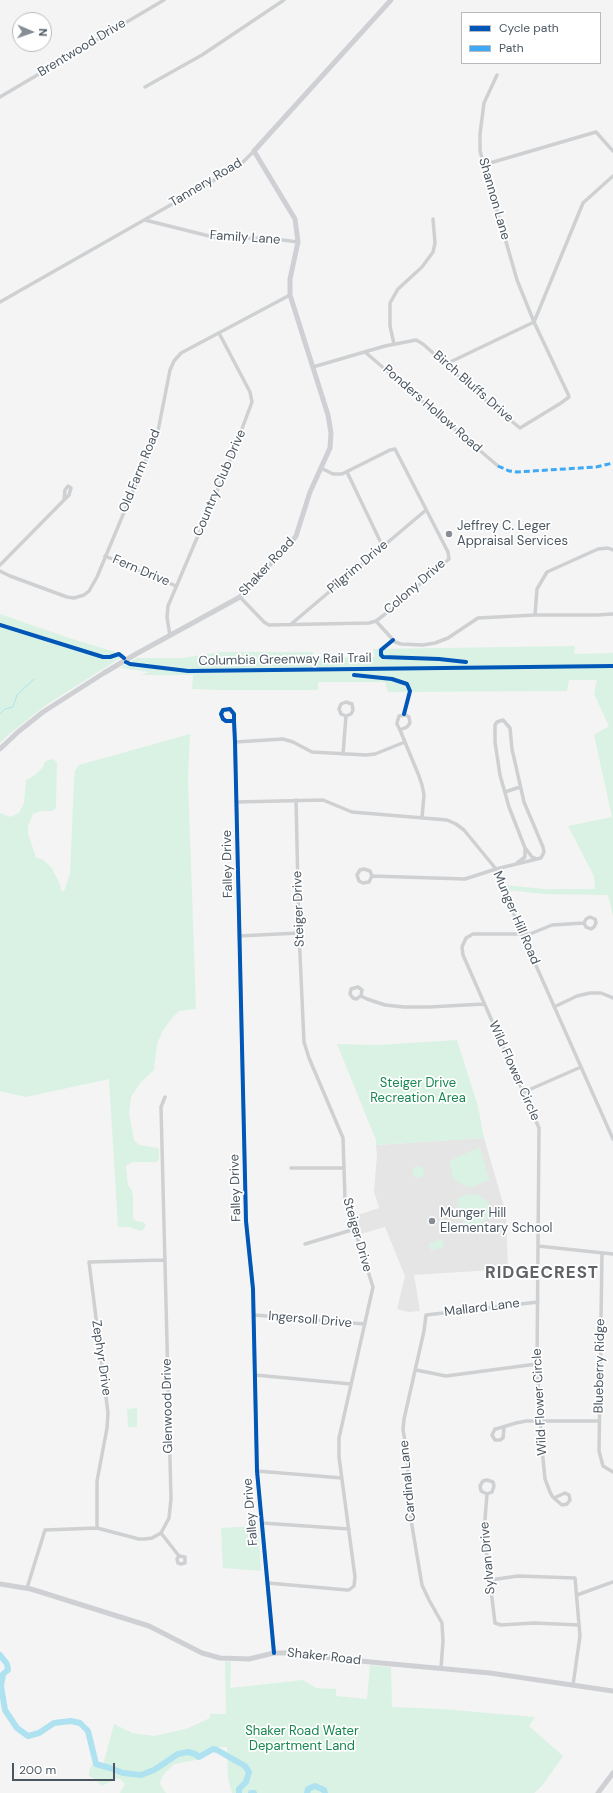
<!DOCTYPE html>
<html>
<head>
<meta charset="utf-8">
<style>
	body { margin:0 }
	#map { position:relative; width:613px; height:1793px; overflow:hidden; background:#f4f4f4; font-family:"DM Sans",sans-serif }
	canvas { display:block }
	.legend { position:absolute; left:461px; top:12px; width:140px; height:52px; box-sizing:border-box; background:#fff; border:1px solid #b7bbc0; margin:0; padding:5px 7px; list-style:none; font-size:12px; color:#4a5661 }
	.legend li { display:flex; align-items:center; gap:8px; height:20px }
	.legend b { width:20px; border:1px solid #b7bbc0 }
	.north { position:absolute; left:12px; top:12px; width:40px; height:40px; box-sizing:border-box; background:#fff; border:1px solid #b7bbc0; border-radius:50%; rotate:92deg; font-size:11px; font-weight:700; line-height:16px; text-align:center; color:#4a5661 }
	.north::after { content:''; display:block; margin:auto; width:14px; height:18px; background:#868d94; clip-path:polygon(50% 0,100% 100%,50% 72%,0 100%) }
	.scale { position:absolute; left:12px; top:1763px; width:103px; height:18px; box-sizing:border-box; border:2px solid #4a5661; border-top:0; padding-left:5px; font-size:12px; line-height:14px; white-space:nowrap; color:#4a5661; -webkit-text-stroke:3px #fff; paint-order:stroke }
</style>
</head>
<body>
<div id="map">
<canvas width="613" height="1793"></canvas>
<ul class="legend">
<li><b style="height:5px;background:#0057b8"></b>Cycle path</li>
<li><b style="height:5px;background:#3fa9f5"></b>Path</li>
</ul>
<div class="north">N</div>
<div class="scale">200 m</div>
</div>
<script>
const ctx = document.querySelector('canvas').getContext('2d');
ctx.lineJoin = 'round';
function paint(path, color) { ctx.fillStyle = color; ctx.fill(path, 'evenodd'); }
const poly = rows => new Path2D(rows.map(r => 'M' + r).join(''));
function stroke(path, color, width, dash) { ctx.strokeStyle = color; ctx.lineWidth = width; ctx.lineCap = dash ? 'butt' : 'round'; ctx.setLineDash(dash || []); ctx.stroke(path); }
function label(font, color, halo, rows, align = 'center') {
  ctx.font = font + ' "DM Sans",sans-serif'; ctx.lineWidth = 3.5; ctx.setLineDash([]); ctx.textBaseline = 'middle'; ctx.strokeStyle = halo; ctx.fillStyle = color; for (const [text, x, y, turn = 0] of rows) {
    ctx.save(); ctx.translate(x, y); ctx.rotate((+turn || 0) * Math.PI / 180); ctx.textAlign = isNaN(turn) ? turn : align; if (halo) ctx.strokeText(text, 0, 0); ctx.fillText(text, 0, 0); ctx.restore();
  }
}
paint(poly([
	[484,1138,506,1213,508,1269,414,1275,420,1311,408,1312,397,1309,405,1276,385,1227,361,1234,355,1216,379,1208,374,1192,377,1155,376,1145]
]), '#e6e5e6');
paint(poly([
	[0,614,69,638,125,655,46,705,8,735,0,743],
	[575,646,574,654,613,653,613,916,608,895,545,894,507,890,505,885,544,889,595,889,594,876,568,826,612,817,594,735,609,726,594,694,597,680,569,680,567,691,388,692,385,682,318,682,318,690,219,690,192,689,193,675,141,675,149,672,120,668,137,658,182,658,221,652,313,652,314,658,375,657,373,649],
	[190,734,188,779,196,1009,179,1011,172,1018,163,1030,157,1044,154,1070,141,1082,131,1097,129,1113,134,1140,139,1145,158,1148,159,1149,159,1158,157,1162,132,1162,126,1166,128,1185,132,1191,133,1198,133,1218,136,1221,143,1222,146,1225,142,1231,129,1227,118,1227,109,1079,26,1097,0,1091,0,813,11,817,19,813,24,803,26,780,35,775,43,767,44,763,48,760,52,759,57,762,56,808,52,811,41,811,33,814,28,826,28,833,36,858,42,859,51,867,59,882,62,892,65,889,70,874,74,781,75,771,79,765],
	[457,1040,478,1106,484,1138,376,1145,376,1140,337,1044,379,1045],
	[480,1147,489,1179,474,1187,465,1186,454,1180,449,1161],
	'412 1172a6 6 0 1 1 12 0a6 6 0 1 1-12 0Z',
	[468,1194,480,1196,489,1203,494,1214,466,1232,457,1199],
	[442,1239,444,1247,431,1251,429,1243],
	[137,1408,137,1427,128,1427,127,1409],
	[258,1526,261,1571,223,1568,221,1528],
	[225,1661,231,1662,230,1688,303,1680,316,1688,336,1689,336,1696,367,1699,370,1665,391,1667,392,1707,441,1709,535,1717,529,1726,563,1756,541,1787,534,1793,232,1793,228,1778,227,1747,211,1747,211,1751,196,1760,174,1764,163,1775,160,1783,161,1786,166,1793,120,1793,125,1784,120,1779,117,1778,102,1786,93,1778,89,1776,90,1768,95,1760,103,1765,114,1724,132,1733,154,1736,186,1729,210,1718,210,1714,226,1714]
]), '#d9f2e3');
stroke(poly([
	[0,714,5,709,13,707,17,695,34,679]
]), '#aee2f0', 1);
stroke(poly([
	[0,1655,7,1664,8,1670,3,1674,1,1686,5,1710,17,1728,28,1736,39,1733,54,1723,71,1721,80,1723,88,1731,96,1764,110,1768,123,1773,141,1775,154,1770,178,1754,188,1752,195,1754,199,1757,213,1749,217,1750,245,1766,249,1772,246,1782,239,1789,239,1793],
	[251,1793,254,1793],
	[307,1793,308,1789,315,1786,324,1790,325,1793]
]), '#aee2f0', 6);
stroke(poly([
	[145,87,202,55,284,0],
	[0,97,164,0],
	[483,165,596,132,613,151],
	[145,220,217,238,267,238,298,242],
	[0,302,225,174,241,164,254,151],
	[394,344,390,326,390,303,398,289,422,267,433,252,435,243,433,219],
	[365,352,498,466],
	[446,364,534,322,517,280,480,151,480,134,484,103,497,75],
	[313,367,385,346,416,340,423,344,483,398,520,428,561,403,569,397,568,394,534,322,583,203,613,176],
	[347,472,382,545],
	[105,556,176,586],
	[0,565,69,495,71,488,68,486,65,490,64,500],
	[0,571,10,576,67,597,74,598,84,595,89,591,97,577,158,431,170,370,174,361,181,353,290,295],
	[240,597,264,622,269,625,369,623,376,621,384,615,449,559,448,552,395,449,390,450,342,474,333,474,321,468],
	[535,615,537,589,547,572,598,549,608,548,613,550],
	[376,621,395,642,401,644,423,645,435,643,448,638,478,618,535,615,597,615,613,614],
	[290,625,426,510],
	[170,636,167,617,168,606,231,458,252,402,250,392,219,333],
	[234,721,226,721,223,719,221,714,223,710,230,709,234,714,234,721,235,742,246,1221,253,1289,257,1471,274,1653],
	[400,730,407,727,410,723,409,717,406,715,399,716,397,723,397,724,400,730,419,776,422,785,424,795,422,818],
	[235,742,283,739,293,742,312,752,366,755,375,754,405,742],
	[343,754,346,716,351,714,353,710,352,704,346,702,341,704,339,709,341,714,346,716],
	[505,792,520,787],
	[236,802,323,800,352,812,447,820,456,824,464,830,496,869,522,934,613,1139],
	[526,849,532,857,537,859],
	[372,876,369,882,363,883,359,881,357,875,360,870,364,869,370,871,372,876,465,879,496,869,541,858,544,852,543,847,524,802,512,749,510,728,503,720,497,722,495,725,495,742,500,775,509,807,525,848,525,857,517,863],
	[239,936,299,933],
	[361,996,356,999,353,998,350,994,351,989,358,987,362,990,361,996,367,999,385,1005,404,1007,429,1007,484,1004],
	[554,1007,577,996,590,993,601,993,613,998],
	[524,1092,581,1067],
	[291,1168,344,1168],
	[305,1244,355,1229],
	[538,1246,613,1254],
	[602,1253,599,1451,603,1466,613,1472],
	[254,1315,365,1324],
	[416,1370,446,1376,537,1364],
	[255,1375,351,1384],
	[504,1427,503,1438,500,1440,495,1440,492,1435,495,1429,496,1429,516,1423,526,1421,599,1421],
	[257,1471,342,1478],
	[487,1494,481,1491,480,1486,483,1481,487,1480,493,1482,494,1486,492,1492,487,1494,484,1532,495,1623,501,1625,534,1623,579,1625],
	[554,1498,565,1493,569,1495,570,1500,567,1504,562,1505,555,1499,552,1496,550,1492,545,1479,542,1449,537,1364,539,1128,463,955,462,947,466,938,473,934,530,934,552,925,584,923,586,927,591,929,594,927,596,923,595,919,590,917,586,919,584,923],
	[262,1523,349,1529],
	[97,1528,97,1481,107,1428,108,1413,89,1262,164,1260],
	[161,1533,179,1556,185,1557,185,1563,181,1564,178,1563,177,1559,179,1556],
	[490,1580,518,1576,575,1578,580,1636,573,1685],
	[268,1583,347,1590,349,1590,354,1586,355,1577,339,1457,339,1438,373,1287,345,1199,343,1138,309,1058,304,1042,299,933,296,800],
	[27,1588,45,1530,97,1528,139,1539,145,1539,152,1538,161,1533,169,1518,171,1499,161,1107,165,1097],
	[577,1595,613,1582],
	[441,1668,443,1641,442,1623,429,1600,422,1585,407,1496,408,1457,403,1430,404,1419,424,1331,426,1315,538,1302]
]), '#ced0d2', 3.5);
stroke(poly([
	[0,749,18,732,43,712,104,673,136,654,240,597,265,569,287,548,296,536,310,492,330,448,331,433,328,415,290,295,290,279,298,242,295,219,254,151,391,0],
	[0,1584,31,1589,149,1626,202,1653,220,1658,249,1659,274,1653,297,1653,338,1659,490,1673,613,1691],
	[598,1793,613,1773]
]), '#ced0d4', 5);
stroke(poly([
	[498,466,509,471,517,472,596,467,613,463]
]), '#3fa9f5', 3, [6, 3]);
stroke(poly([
	[0,625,103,657,110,657,119,654,124,658],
	[393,640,381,650,381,655,383,657,439,659,466,662],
	[126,662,130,664,188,671,613,666],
	[354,675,392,679,407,684,410,691,404,714],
	[234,721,226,721,223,719,221,714,223,710,230,709,234,714,234,721,235,742,246,1221,253,1289,257,1471,274,1653]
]), '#0057b8', 4);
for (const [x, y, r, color] of [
	[449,534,4,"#868d94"],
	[432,1221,4,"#868d94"]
]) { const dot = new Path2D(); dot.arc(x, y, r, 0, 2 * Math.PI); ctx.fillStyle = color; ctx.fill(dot); stroke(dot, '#fff', 1.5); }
label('13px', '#4a5661', '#fff', [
	["Brentwood Drive",82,48,-31],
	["Tannery Road",206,183,-31],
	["Shannon Lane",494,199,74],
	["Family Lane",245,238,4],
	["Birch Bluffs Drive",473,387,41],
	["Ponders Hollow Road",432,409,41],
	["Old Farm Road",140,471,-68],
	["Country Club Drive",220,483,-67],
	["Shaker Road",267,567,-47],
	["Pilgrim Drive",358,567,-40],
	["Fern Drive",141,571,23],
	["Colony Drive",415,587,-41],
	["Columbia Greenway Rail Trail",285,660,-1],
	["Falley Drive",228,864,-91],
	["Steiger Drive",299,909,-92],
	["Munger Hill Road",516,918,67],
	["Wild Flower Circle",514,1071,66],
	["Falley Drive",236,1188,-92],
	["Steiger Drive",357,1235,74],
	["Mallard Lane",482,1308,-7],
	["Ingersoll Drive",310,1320,5],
	["Zephyr Drive",101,1358,82],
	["Blueberry Ridge",600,1366,-89],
	["Wild Flower Circle",540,1402,-93],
	["Glenwood Drive",168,1406,-91],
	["Cardinal Lane",408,1481,-95],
	["Falley Drive",251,1512,-95],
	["Sylvan Drive",488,1558,-95],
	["Shaker Road",324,1657,6]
]);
label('13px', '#4a5661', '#fff', [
	["Jeffrey C. Leger",457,527],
	["Appraisal Services",457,542],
	["Munger Hill",440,1214],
	["Elementary School",440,1229]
], 'left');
label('13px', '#17864f', '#fff', [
	["Steiger Drive",418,1084],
	["Recreation Area",418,1099],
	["Shaker Road Water",302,1732],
	["Department Land",302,1747]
]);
ctx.letterSpacing = '1px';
label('bold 17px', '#5f6368', '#fff', [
	["RIDGECREST",542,1274]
]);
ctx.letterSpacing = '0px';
</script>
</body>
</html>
